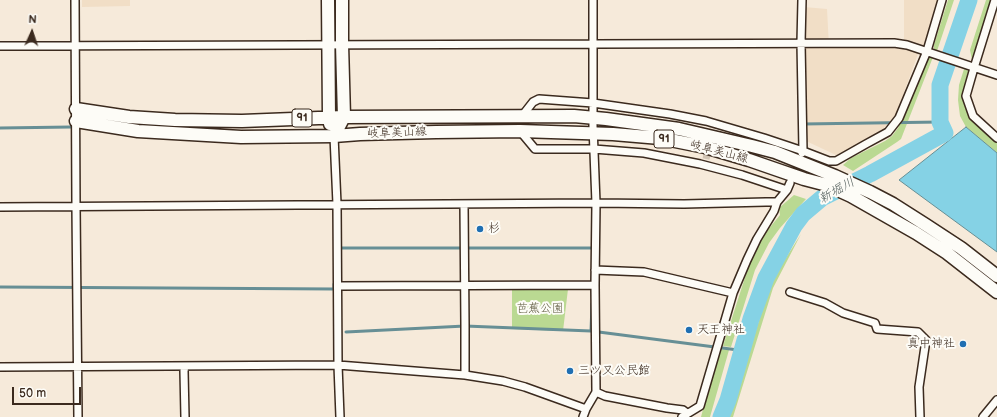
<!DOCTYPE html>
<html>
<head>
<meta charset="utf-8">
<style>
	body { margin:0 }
	#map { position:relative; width:997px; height:417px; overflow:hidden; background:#f6eada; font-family:"Balsamiq Sans",sans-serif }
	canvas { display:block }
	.north { position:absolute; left:12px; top:12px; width:40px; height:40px; -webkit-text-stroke:3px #fdfcf7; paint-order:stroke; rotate:3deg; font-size:11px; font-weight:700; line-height:16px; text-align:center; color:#3b2a1e }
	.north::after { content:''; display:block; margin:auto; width:14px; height:18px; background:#3b2a1e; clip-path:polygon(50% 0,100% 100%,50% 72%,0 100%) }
	.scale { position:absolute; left:12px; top:387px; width:69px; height:18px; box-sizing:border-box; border:2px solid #3b2a1e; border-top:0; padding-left:5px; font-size:12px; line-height:14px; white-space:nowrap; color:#3b2a1e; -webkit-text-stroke:3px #fdfcf7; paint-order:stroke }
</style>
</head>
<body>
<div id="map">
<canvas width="997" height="417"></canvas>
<div class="north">N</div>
<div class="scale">50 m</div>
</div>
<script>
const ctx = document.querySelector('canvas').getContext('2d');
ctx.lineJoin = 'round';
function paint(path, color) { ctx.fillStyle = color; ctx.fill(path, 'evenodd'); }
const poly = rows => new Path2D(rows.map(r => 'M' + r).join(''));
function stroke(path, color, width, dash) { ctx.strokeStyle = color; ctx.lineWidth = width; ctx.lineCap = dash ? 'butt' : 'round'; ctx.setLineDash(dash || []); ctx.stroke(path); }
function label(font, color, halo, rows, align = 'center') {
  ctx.font = font + ' "Balsamiq Sans","Klee One",sans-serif'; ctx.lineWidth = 4; ctx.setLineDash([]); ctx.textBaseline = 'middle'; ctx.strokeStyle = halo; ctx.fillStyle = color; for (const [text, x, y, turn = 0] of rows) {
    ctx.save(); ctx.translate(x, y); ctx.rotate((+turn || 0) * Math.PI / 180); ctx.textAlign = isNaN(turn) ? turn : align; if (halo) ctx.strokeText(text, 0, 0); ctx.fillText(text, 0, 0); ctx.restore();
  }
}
paint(poly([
	[82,0,130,0,130,6,82,7],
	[904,0,939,0,926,42,918,54,895,117,883,129,838,156,806,141,804,7,827,9,829,47,896,46,904,49]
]), '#f1dec6');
paint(poly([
	[948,0,954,0,937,51,934,50,934,45],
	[986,0,992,0,972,60,970,50],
	[929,57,933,57,901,139,897,142,853,171,843,165,851,158,885,141,892,136,898,128],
	[964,69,969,71,964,96,965,106,969,117,974,123,997,141,997,153,966,127,960,116,958,100,959,85],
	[794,195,806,199,780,228,769,243,755,270,731,347,723,346,749,265,762,237,780,215,779,208],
	[801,234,773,288,733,417,728,417,772,280],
	[512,286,568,289,563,331,512,329],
	[719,349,729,350,710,417,701,417]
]), '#bad992');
const water = poly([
	[966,127,997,153,997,252,899,180,966,127]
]);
paint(water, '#85d2e5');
stroke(water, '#678f95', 1);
stroke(poly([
	[803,124,940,122],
	[0,128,71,127],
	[339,249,339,248,593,248],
	[0,287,334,289,334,284],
	[592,304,591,331,738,350],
	[346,332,465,326,591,331]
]), '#678f95', 3);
stroke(poly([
	[721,417,728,400,751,319,766,278,794,226,803,214,822,198,870,174,945,133,940,122,940,85,969,0]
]), '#85d2e5', 17);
stroke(poly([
	[706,159,713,128]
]), '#d1c4b4', 7, [7, 3.5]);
const minor = poly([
	[75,0,76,206,78,417],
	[802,0,801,43,803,151,802,153],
	[995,0,974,68,966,96,973,116,997,138],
	[0,46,894,43,907,45,997,75],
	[522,116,533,102,539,99,593,103,670,114,706,121,764,138,803,151,829,161,836,161,866,144,888,132,899,118,927,51,942,0],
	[520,131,535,149,594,149,644,153,700,164,742,175,787,190],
	[334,136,337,204,338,365,340,417],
	[464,205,465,326,465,375],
	[0,207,596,203,684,204,766,202,777,202],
	[595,270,644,272,733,293],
	[338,286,595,285],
	[790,292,825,303,843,313,875,323,877,329,918,332,926,340,919,387,920,417],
	[0,367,338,365,465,375,503,381,525,387,586,409],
	[596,392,605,396,667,408,683,410,687,413],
	[185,417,184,371,185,366],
	[583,417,586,409,596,392,595,285,596,203,593,126,593,0],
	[682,417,700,406,733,293,747,260,757,239,774,211,777,202,787,190,790,183],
	[983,417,997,400]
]);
const primary = poly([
	[328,0,329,117,330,124],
	[76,109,129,117,175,120,242,121,344,117,574,116,606,119,679,129,752,146,775,152,835,176,870,192,893,204,926,225,961,248,997,276],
	[76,121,138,131,241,137,334,136,360,134,436,132,520,131,613,134,660,138,705,147,749,160,804,179,827,185,851,196,916,233,947,253,997,292],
	[334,136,344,117,342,44,342,0]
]);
stroke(minor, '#3b2a1e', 10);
stroke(primary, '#3b2a1e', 15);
stroke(minor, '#fdfcf7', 7);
stroke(primary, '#fdfcf7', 12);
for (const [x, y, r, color] of [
	[480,229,4,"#1f6fb2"],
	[689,330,4,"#1f6fb2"],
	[963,344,4,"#1f6fb2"],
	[570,371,4,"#1f6fb2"]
]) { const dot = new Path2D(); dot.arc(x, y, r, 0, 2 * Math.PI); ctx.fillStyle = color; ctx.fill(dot); stroke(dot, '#fdfcf7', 1.5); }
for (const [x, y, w] of [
	[302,118,20],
	[664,139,20]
]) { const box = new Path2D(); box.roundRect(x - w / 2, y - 9, w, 18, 3); ctx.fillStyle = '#fdfcf7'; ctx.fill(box); stroke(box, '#3b2a1e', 1); }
label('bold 11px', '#3b2a1e', null, [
	["91",302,118],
	["91",664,139]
]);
label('12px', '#3b2a1e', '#fdfcf7', [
	["岐阜美山線",397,133,-2],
	["岐阜美山線",719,152,15]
]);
label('12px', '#3b2a1e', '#fdfcf7', [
	["杉",488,229],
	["天王神社",697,330],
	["真中神社",955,344,"right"],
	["三ツ又公民館",578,371]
], 'left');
label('12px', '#5b563b', '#fdfcf7', [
	["芭蕉公園",540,309]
]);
label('italic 13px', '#515c5a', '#fdfcf7', [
	["新堀川",837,191,-30]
]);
</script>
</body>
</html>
